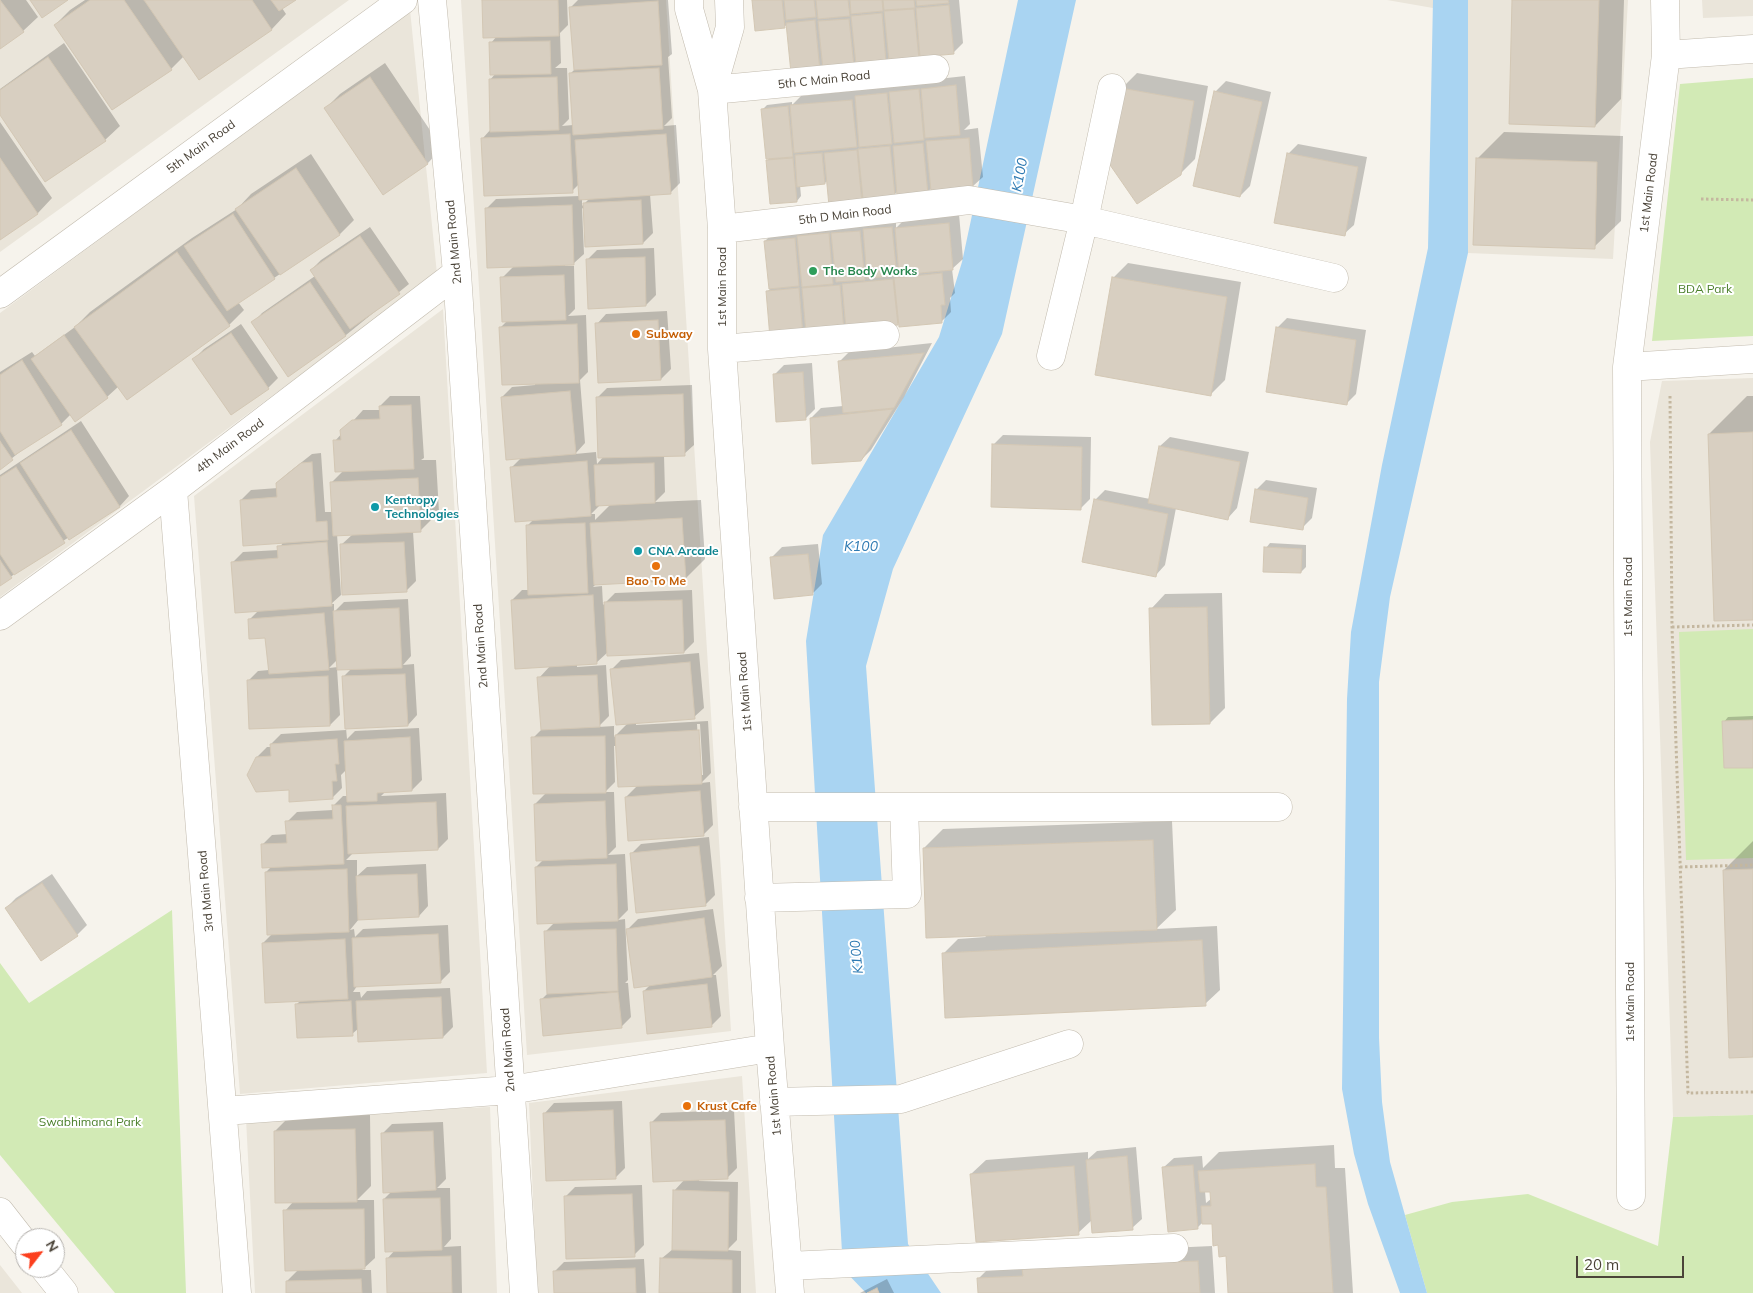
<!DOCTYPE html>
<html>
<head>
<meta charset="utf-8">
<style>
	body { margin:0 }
	#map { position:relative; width:1753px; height:1293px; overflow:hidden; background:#f6f3ec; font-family:Mulish,sans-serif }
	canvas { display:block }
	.north { position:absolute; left:15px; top:1228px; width:50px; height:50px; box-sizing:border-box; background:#fff; border:1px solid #b7b4b0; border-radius:50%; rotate:60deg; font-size:14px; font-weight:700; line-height:20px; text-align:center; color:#4b4439 }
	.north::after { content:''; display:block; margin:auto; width:18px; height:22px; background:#fc3f1d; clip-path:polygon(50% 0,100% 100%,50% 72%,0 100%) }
	.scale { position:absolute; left:1576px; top:1256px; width:108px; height:22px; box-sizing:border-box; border:2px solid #4b4439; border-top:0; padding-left:6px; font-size:15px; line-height:18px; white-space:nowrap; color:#4b4439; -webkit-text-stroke:4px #fff; paint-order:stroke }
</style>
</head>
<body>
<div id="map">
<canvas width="1753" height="1293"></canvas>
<div class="north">N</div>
<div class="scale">20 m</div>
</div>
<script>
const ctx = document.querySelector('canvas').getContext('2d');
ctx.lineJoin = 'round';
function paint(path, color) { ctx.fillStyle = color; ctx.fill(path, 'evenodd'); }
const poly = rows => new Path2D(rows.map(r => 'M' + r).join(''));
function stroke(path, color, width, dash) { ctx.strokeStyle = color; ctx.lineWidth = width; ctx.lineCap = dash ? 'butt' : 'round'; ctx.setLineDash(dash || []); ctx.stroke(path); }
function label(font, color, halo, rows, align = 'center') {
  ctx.font = font + ' Mulish,sans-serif'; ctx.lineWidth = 4; ctx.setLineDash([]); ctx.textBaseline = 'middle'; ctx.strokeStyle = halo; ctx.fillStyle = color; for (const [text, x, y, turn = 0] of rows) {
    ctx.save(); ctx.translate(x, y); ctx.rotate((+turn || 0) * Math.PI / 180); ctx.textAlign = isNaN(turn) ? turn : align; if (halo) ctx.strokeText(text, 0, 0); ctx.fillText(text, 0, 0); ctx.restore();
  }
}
paint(poly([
	[0,0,349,0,0,252],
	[461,0,666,0,731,1031,527,1055],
	[1387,0,1433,0,1433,8],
	[1468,0,1628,0,1613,259,1468,253],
	[1702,0,1753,0,1753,16,1703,18],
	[410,10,437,274,0,597,0,313],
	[443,309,487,1073,240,1094,194,496],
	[1753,378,1753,1115,1673,1117,1650,442,1662,381],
	[742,1076,756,1293,537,1293,529,1103],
	[490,1107,497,1293,255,1293,246,1119],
	[0,1265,22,1293,0,1293]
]), '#eae5da');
paint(poly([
	[1753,78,1753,336,1652,341,1680,84],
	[1753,629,1753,858,1686,860,1679,632],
	[172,910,186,1293,115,1293,0,1155,0,963,29,1003],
	[1753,1115,1753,1293,1427,1293,1405,1215,1452,1202,1528,1194,1658,1246,1673,1117]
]), '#d2eab5');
paint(poly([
	[1018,0,1076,0,1002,334,893,569,866,666,908,1244,941,1293,866,1293,843,1269,806,641,823,535,939,337,962,262],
	[1433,0,1468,0,1468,253,1390,597,1379,682,1379,1038,1382,1102,1390,1162,1427,1293,1400,1293,1368,1204,1354,1154,1342,1089,1347,699,1351,632,1382,465,1428,248]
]), '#a9d4f2');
paint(poly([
	[0,0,26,0,38,17,23,31,0,47],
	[85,0,293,0,282,8,286,14,272,29,199,78,184,56,171,69,55,25,70,10],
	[483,0,567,0,568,25,560,33,561,63,555,68,567,68,569,119,562,126,573,125,570,74,575,69,571,7,578,0,668,0,672,54,668,57,672,118,664,126,676,125,680,183,670,193,650,194,653,233,643,243,582,208,584,254,574,263,565,264,565,266,574,266,575,309,568,316,586,315,588,372,580,380,585,443,575,454,596,452,597,464,604,456,597,398,607,388,692,385,694,445,684,454,664,455,665,492,655,502,701,500,705,559,686,578,596,584,593,587,602,586,603,605,615,593,692,590,694,642,684,652,608,652,596,663,577,664,577,667,606,665,609,716,598,727,614,726,614,737,628,723,611,670,621,660,699,653,704,708,694,717,636,722,636,725,708,721,711,773,701,783,710,782,713,825,703,835,626,797,638,785,617,746,614,746,615,782,605,792,614,792,616,847,608,855,625,854,628,910,618,920,625,919,628,980,625,983,628,983,631,1017,621,1027,541,1000,548,993,545,932,555,922,536,867,544,859,535,804,546,793,533,738,542,729,539,678,551,665,512,600,522,590,529,590,527,526,534,519,511,468,522,457,502,397,512,387,535,385,535,383,500,328,507,321,502,278,514,266,486,209,496,199,580,196,579,184,572,191,483,138,491,129,490,80,496,73,491,43,497,36],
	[582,198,590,198,582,206],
	[601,504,611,504,595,520,595,514,591,514],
	[697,724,700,724,703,775,700,775],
	[753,0,959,0,963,43,953,53,922,54,918,57,890,57,886,61,857,61,853,65,820,70,788,24,784,27],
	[1513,0,1624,0,1621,99,1595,126],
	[64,43,120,126,105,140,0,113,0,89],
	[385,63,442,148,428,163,383,193,326,108,340,94],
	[1137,73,1208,86,1195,159,1180,174,1122,88],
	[965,76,970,124,964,130,978,128,983,177,973,186,932,188,927,192,898,191,894,195,861,202,828,180,825,183,800,185,801,196,797,201,767,161,770,157,762,110,767,105,792,102,792,105,801,96,862,90,866,87],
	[1226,81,1271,92,1250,186,1240,196,1194,185,1216,91],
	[0,122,52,198,38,213,0,239],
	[1504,132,1623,136,1621,221,1594,247,1477,159],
	[1298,144,1367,157,1354,225,1344,234,1288,154],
	[311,154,354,220,340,234,238,302,244,310,229,325,128,399,119,386,107,397,75,420,71,414,61,424,22,450,0,468,0,372,32,352,35,356,75,327,90,312,192,238,237,209,251,194],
	[959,214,963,259,952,269,955,293,950,298,951,312,941,322,900,320,897,324,803,334,768,291,770,289,765,241,775,231,896,223,896,228,906,218],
	[370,227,409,284,346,335,288,375,253,323,262,313,315,276,311,270,321,260],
	[654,248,656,295,646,305,587,260,597,250],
	[1128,263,1241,282,1225,380,1211,394,1113,278],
	[667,311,671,369,661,379,597,324,606,314],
	[1287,318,1366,330,1356,394,1346,404,1277,328],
	[241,324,278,378,268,388,231,413,194,359,204,349],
	[932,343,904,397,871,450,861,460,811,418,821,408,843,406,839,362,849,352],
	[812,363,815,409,805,419,774,375,784,365],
	[390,396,420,396,424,458,421,460,436,460,439,512,420,531,413,531,416,581,406,591,341,545,353,534,337,534,341,595,331,604,334,604,334,612,344,602,408,599,411,656,403,665,414,664,417,715,408,725,346,728,347,739,355,731,419,728,422,780,412,790,386,791,381,796,446,793,448,839,438,849,353,853,346,860,357,860,357,876,367,867,426,864,428,906,419,916,359,919,350,930,354,929,355,937,363,929,448,925,450,972,440,982,357,986,353,992,360,992,361,998,367,991,450,988,453,1027,443,1037,359,1028,352,1034,297,1004,301,1000,263,943,273,933,266,872,272,866,262,845,272,835,288,834,287,822,297,812,333,810,333,806,343,796,348,796,347,769,341,775,342,788,332,798,290,789,257,757,267,747,272,747,271,744,281,734,346,730,343,677,352,668,337,669,340,715,330,725,248,681,258,671,269,670,266,637,249,620,259,610,233,562,243,552,279,550,283,542,241,500,251,490,278,488,277,483,288,473,312,454,321,453,325,512,333,512,332,482,343,471,335,441,363,410,381,410,380,406],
	[337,660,338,667,329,668],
	[1747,396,1753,396,1753,619,1709,434],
	[81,421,129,496,120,506,69,537,0,584,0,475],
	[1003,435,1091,437,1090,499,1080,509,993,445],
	[1170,437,1249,452,1237,508,1228,518,1176,508,1165,565,1156,575,1095,500,1105,490,1150,499,1160,446],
	[1266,480,1317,488,1312,518,1302,528,1256,490],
	[1270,543,1306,545,1306,567,1301,572,1266,548],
	[818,544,822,584,812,594,772,557,782,547],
	[1222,593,1225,708,1210,723,1151,609,1165,594],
	[1753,716,1753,766,1724,722,1728,717],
	[1172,821,1176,910,1156,929,1217,926,1220,990,1205,1004,943,954,958,939,986,937,924,848,943,829],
	[709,837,715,895,705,905,631,854,641,844],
	[1753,841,1753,1056,1724,870],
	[52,874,87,925,77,935,41,959,6,908,16,898],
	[713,909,722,966,713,975,716,975,721,1016,711,1026,644,991,651,984,627,930,638,919],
	[622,1101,625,1168,615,1178,545,1113,554,1103],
	[734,1110,737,1168,727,1178,699,1179,699,1181,738,1182,737,1240,727,1250,741,1251,741,1293,661,1293,661,1259,673,1249,674,1191,685,1179,651,1123,661,1113],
	[370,1115,371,1186,357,1200,374,1200,375,1258,362,1270,371,1270,372,1293,287,1293,287,1281,299,1269,285,1211,293,1202,275,1131,290,1116],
	[443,1122,446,1179,437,1188,450,1188,451,1239,444,1247,461,1246,462,1293,388,1293,387,1259,395,1250,384,1199,392,1191,382,1134,392,1124],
	[1334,1145,1335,1168,1345,1168,1353,1293,1229,1293,1227,1255,1213,1222,1202,1223,1197,1228,1164,1167,1174,1158,1202,1156,1203,1168,1219,1152],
	[1205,1191,1211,1191,1212,1198,1206,1203],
	[1136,1147,1142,1219,1132,1228,1092,1220,1078,1233,971,1174,986,1160,1088,1152,1088,1159,1097,1151],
	[642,1185,644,1245,634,1255,565,1197,575,1187],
	[1212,1246,1215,1293,979,1293,978,1279,993,1264,1038,1254],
	[644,1259,646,1293,555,1293,554,1272,564,1262],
	[887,1279,894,1293,860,1293]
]), '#0003');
const building = poly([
	[0,0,24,32,0,49,0,0],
	[30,0,68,0,42,18,30,0],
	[90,0,124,0,172,70,112,110,54,25,90,0],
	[144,0,252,0,272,30,199,80,144,0],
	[271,0,296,0,279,11,271,0],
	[482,0,558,0,559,36,483,38,482,0],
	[752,0,782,0,785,28,755,31,752,0],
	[784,0,814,0,816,17,786,20,784,0],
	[816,0,848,0,850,16,818,19,816,0],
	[850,0,882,0,883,11,851,14,850,0],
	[883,0,914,0,915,8,884,10,883,0],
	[916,0,948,0,949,3,917,6,916,0],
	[1512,0,1599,0,1595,127,1509,124,1512,0],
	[658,1,662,65,574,70,569,7,658,1],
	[949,5,954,54,920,57,916,8,949,5],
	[914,9,919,59,889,61,884,11,914,9],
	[882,13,886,62,856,65,851,16,882,13],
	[849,19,854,66,823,69,818,21,849,19],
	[815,20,820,71,791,73,786,23,815,20],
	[550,41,551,74,490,75,489,42,550,41],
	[48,57,106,141,45,182,0,115,0,90,48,57],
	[659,68,663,129,573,135,569,73,659,68],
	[370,77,428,164,383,195,324,108,370,77],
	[557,77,559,130,490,132,489,79,557,77],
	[956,85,960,135,925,138,921,89,956,85],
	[1121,88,1194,101,1181,175,1137,204,1108,162,1121,88],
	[919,89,924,140,894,143,889,92,919,89],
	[1214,91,1262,102,1240,197,1193,186,1214,91],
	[887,93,892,144,859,147,855,96,887,93],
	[852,100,857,147,794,153,790,105,852,100],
	[788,106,793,157,766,159,761,109,788,106],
	[570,134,573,193,484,196,481,138,570,134],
	[666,134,671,194,579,200,575,140,666,134],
	[969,138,973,188,931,191,926,141,969,138],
	[923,143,928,194,897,196,893,146,923,143],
	[890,146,895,196,863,199,858,149,890,146],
	[857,150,862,203,829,206,824,153,857,150],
	[822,153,825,184,797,187,795,155,822,153],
	[1287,153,1358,167,1345,236,1274,223,1287,153],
	[0,158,38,214,0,240,0,158],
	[793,158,797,202,770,204,766,160,793,158],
	[1476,158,1597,162,1595,249,1473,245,1476,158],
	[296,168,340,235,280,275,235,209,296,168],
	[641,200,643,244,585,247,583,203,641,200],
	[572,205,574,265,487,268,485,208,572,205],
	[233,214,275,279,227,311,184,246,233,214],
	[949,223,953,270,899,275,895,228,949,223],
	[892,227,897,276,867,278,863,229,892,227],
	[860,231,865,280,836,282,831,233,860,231],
	[829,233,833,284,802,287,797,236,829,233],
	[360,236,400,294,350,329,310,270,360,236],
	[795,238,799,286,769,289,764,241,795,238],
	[177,252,230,326,127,400,74,327,177,252],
	[645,257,646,306,588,309,586,259,645,257],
	[942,273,945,305,941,305,942,323,899,327,894,278,942,273],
	[564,275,566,320,502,322,500,277,564,275],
	[1112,277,1227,297,1211,396,1095,375,1112,277],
	[893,279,898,325,846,330,842,284,893,279],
	[310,282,346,336,288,377,251,322,310,282],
	[840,285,844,330,806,333,802,288,840,285],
	[799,288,803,336,770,338,766,291,799,288],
	[658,320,661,380,598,383,595,323,658,320],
	[577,324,579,383,502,385,499,327,577,324],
	[1276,327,1356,340,1347,405,1266,392,1276,327],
	[231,333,269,389,231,415,192,359,231,333],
	[64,335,108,398,75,422,31,359,64,335],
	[924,353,894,408,843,413,838,361,924,353],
	[22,360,62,425,15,455,0,431,0,375,22,360],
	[803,372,806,420,776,422,773,374,803,372],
	[570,391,576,454,506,460,501,397,570,391],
	[683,394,685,456,598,458,596,397,683,394],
	[411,405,414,469,335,472,333,440,341,440,340,430,352,420,380,419,379,406,411,405],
	[893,409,861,461,812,464,810,418,893,409],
	[71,430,120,507,69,540,20,463,71,430],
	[1753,432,1753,620,1714,621,1708,434,1753,432],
	[0,441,13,460,0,470,0,441],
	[992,444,1082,447,1081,510,991,507,992,444],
	[1159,446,1240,462,1228,520,1148,503,1159,446],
	[587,461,591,516,515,522,510,467,587,461],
	[312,462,316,522,327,521,328,540,243,546,240,500,277,497,276,483,301,463,312,462],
	[654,463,655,503,596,506,594,465,654,463],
	[16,467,65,543,14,575,0,554,0,477,16,467],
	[418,478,421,532,333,536,330,482,418,478],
	[1255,489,1308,498,1303,530,1250,522,1255,489],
	[1094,499,1168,514,1156,577,1082,562,1094,499],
	[682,518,686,580,594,585,590,523,682,518],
	[585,523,588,593,528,595,526,525,585,523],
	[327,542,332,606,235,613,231,562,278,558,277,546,327,542],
	[404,542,407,592,342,595,340,544,404,542],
	[1264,547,1302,549,1301,573,1263,572,1264,547],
	[808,554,813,595,774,599,770,557,808,554],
	[0,560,12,578,0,586,0,560],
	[593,595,597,664,515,669,511,600,593,595],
	[682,600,684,653,607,656,604,602,682,600],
	[1207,607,1210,724,1152,725,1149,608,1207,607],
	[399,608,402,668,337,670,333,611,399,608],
	[324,613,329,670,269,674,265,638,249,639,248,619,324,613],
	[690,662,695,719,616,725,610,669,690,662],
	[405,674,408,726,345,729,342,676,405,674],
	[597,675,600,727,541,730,537,677,597,675],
	[328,676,330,726,249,729,247,680,328,676],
	[1753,720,1753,768,1724,768,1722,721,1753,720],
	[699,730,702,784,618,787,615,735,699,730],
	[605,736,606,793,533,794,531,737,605,736],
	[410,737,412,791,377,793,377,801,347,802,344,741,410,737],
	[337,739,339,764,335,764,337,781,332,781,333,799,289,802,289,790,256,792,247,775,256,757,271,756,270,744,337,739],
	[700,791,704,836,628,841,625,797,700,791],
	[605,801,607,858,536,861,534,804,605,801],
	[436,802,438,850,348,854,346,806,436,802],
	[332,805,341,805,344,864,262,868,261,844,287,843,285,821,333,819,332,805],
	[1153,840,1157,930,926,938,923,848,1153,840],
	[699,846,706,906,636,913,630,853,699,846],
	[616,864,618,921,537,924,535,867,616,864],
	[347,869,349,932,267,935,265,872,347,869],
	[1753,869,1753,1057,1729,1058,1723,870,1753,869],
	[417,874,419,917,358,920,356,876,417,874],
	[42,883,78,936,41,961,5,908,42,883],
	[704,918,712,977,634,988,626,929,704,918],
	[616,929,618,991,547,994,544,931,616,929],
	[438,934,441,983,354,987,352,938,438,934],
	[345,939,348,999,265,1003,262,943,345,939],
	[1202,940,1206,1006,945,1018,942,953,1202,940],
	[707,984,712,1027,647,1034,643,991,707,984],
	[618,992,622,1028,543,1036,540,999,618,992],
	[441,997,443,1038,358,1042,356,1001,441,997],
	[351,1001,353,1036,297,1038,295,1004,351,1001],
	[613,1110,616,1179,546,1181,543,1113,613,1110],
	[725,1120,728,1179,653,1182,650,1122,725,1120],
	[355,1129,357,1202,275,1203,274,1131,355,1129],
	[433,1131,436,1190,383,1193,381,1133,433,1131],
	[1127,1156,1133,1230,1092,1233,1086,1160,1127,1156],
	[1315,1164,1316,1187,1326,1187,1333,1293,1228,1293,1226,1256,1219,1257,1218,1245,1213,1246,1212,1224,1202,1224,1201,1206,1211,1206,1210,1192,1200,1192,1198,1171,1315,1164],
	[1193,1165,1198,1229,1168,1232,1162,1167,1193,1165],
	[1074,1166,1079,1235,976,1242,970,1174,1074,1166],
	[673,1190,729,1192,728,1251,672,1250,673,1190],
	[632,1194,635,1257,566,1259,564,1196,632,1194],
	[440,1198,442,1250,385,1252,383,1199,440,1198],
	[364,1209,365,1269,285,1271,283,1210,364,1209],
	[451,1256,452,1293,387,1293,386,1258,451,1256],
	[660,1258,732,1260,732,1293,659,1293,660,1258],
	[1198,1261,1200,1293,978,1293,977,1278,1023,1276,1022,1268,1198,1261],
	[635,1268,636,1293,554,1293,553,1271,635,1268],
	[361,1279,362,1293,286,1293,286,1281,361,1279],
	[877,1288,879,1293,867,1293,877,1288]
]);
paint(building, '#d8cfc1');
stroke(building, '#d3c7b4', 1);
const minor = poly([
	[432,0,457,273,524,1293],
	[689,0,689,9,712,90,722,229,722,349,770,1048,790,1293],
	[1666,55,1753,49],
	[712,90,935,69],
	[712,90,730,27,729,0],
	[722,229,969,200,1084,220,1334,278],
	[0,294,403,0],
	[722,349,885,335],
	[1051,356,1084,220,1112,88],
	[1627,367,1753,359],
	[173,490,237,1293],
	[0,616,173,490,457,273],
	[753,807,1278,807],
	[759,898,907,894,904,807],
	[774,1102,901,1099,1069,1044],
	[224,1111,510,1090,770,1048],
	[1631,1196,1627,367,1666,55,1665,0],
	[0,1212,25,1244],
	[788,1266,1174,1248],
	[44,1268,64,1293]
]);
stroke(minor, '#c2bbae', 29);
stroke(poly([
	[1701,199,1753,200],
	[1670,396,1672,627,1688,1093,1753,1092],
	[1672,627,1753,625],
	[1680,867,1753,865]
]), '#c4b79f', 3, [2.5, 2.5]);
stroke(minor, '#fff', 28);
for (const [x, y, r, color] of [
	[813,271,5,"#2e9e5b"],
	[636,334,5,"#e8710a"],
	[375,507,5,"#0f9aa8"],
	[638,551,5,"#0f9aa8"],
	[656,566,5,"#e8710a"],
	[687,1106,5,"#e8710a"]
]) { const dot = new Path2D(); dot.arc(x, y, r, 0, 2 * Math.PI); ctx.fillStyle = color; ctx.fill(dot); stroke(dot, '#fff', 2); }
label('12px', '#4b4439', '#fff', [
	["5th C Main Road",824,80,-6],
	["5th Main Road",201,147,-36],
	["1st Main Road",1649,193,-83],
	["5th D Main Road",845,215,-7],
	["2nd Main Road",454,242,-95],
	["1st Main Road",722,287,-90],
	["4th Main Road",230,446,-37],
	["1st Main Road",1628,597,-90],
	["2nd Main Road",481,646,-94],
	["1st Main Road",745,692,-94],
	["3rd Main Road",206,891,-95],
	["1st Main Road",1630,1002,-90],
	["2nd Main Road",508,1050,-94],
	["1st Main Road",774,1096,-95]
]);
label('bold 12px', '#27864d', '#fff', [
	["The Body Works",823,271]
], 'left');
label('12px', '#4a7f2a', '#fff', [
	["BDA Park",1705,289],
	["Swabhimana Park",90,1122]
]);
label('bold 12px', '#c56008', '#fff', [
	["Subway",646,334],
	["Bao To Me",656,581,"center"],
	["Krust Cafe",697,1106]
], 'left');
label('bold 12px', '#0d838f', '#fff', [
	["Kentropy",385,500],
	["Technologies",385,514],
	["CNA Arcade",648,551]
], 'left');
label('italic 14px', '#2e7ab2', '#fff', [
	["K100",1020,175,-79],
	["K100",861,547],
	["K100",857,957,-96]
]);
</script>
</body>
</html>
